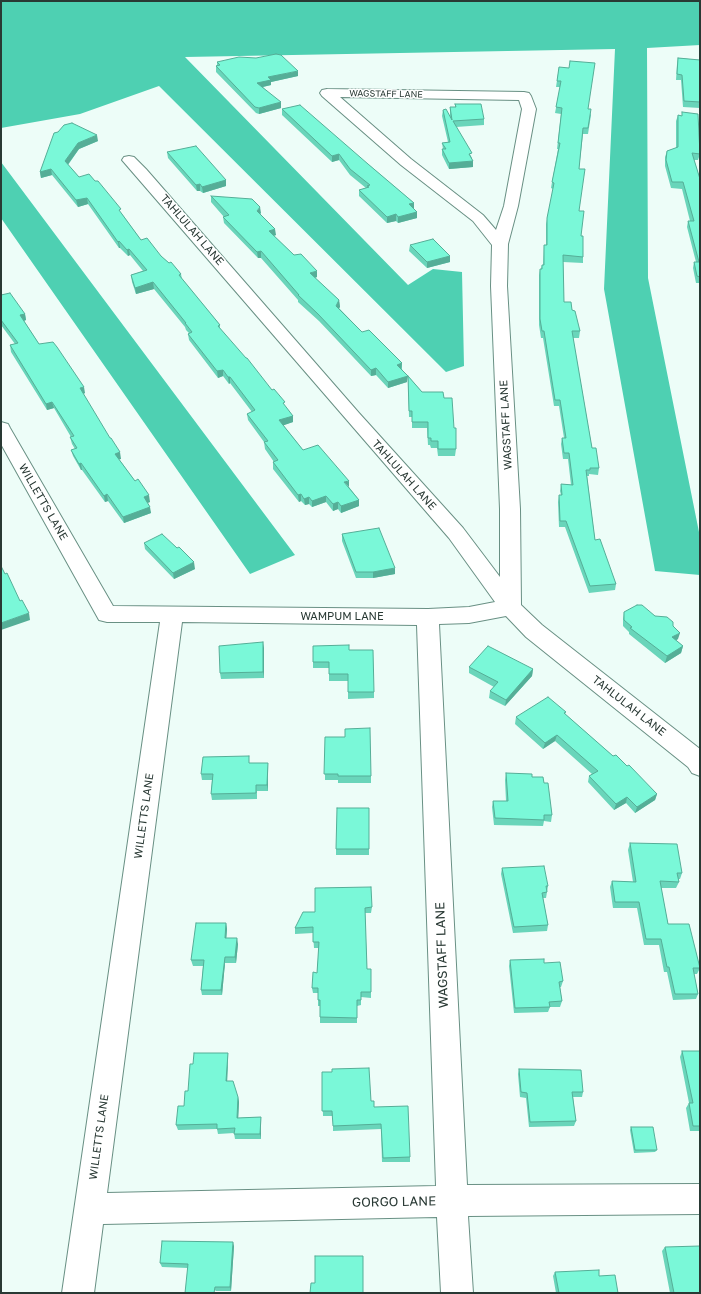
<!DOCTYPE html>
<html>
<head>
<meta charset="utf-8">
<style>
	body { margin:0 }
	#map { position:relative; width:701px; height:1294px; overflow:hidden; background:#edfdf8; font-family:"Golos Text",sans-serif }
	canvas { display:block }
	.frame { position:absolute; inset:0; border:2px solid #293934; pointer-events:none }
</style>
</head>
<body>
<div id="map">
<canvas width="701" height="1294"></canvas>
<div class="frame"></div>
</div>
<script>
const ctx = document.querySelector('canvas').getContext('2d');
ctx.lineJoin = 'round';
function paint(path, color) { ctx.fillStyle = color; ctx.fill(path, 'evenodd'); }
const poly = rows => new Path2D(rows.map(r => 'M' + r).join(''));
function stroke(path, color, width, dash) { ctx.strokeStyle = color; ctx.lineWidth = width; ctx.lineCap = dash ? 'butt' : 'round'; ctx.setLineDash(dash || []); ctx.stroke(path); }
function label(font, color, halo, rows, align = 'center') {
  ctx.font = font + ' "Golos Text",sans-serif'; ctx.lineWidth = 3; ctx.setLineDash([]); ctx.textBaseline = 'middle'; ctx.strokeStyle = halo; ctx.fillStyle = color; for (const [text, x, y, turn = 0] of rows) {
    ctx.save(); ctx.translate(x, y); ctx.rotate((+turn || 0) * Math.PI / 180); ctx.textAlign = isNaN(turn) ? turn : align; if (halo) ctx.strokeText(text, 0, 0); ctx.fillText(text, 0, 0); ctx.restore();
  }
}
paint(poly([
	[1,1,700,1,700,45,647,48,648,278,700,537,700,575,655,571,604,289,615,49,185,57,408,285,433,269,462,272,464,366,446,372,159,86,80,114,1,128],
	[1,162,295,555,250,574,1,218]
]), '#4ed0b2');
const minor = poly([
	[327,89,524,92,529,93,531,96,536,109,518,206,508,244,507,286,520,509,521,605,542,625,700,749,700,776,692,773,688,767,526,637,506,616,469,623,439,624,467,1185,700,1184,700,1214,468,1216,473,1293,441,1293,437,1217,103,1224,94,1293,62,1293,160,622,107,622,99,620,1,444,1,422,8,424,10,428,113,606,428,609,469,607,495,602,449,538,122,160,124,157,129,156,134,157,146,169,359,413,463,528,500,577,500,509,491,286,492,245,473,221,401,165,322,96,320,93,322,90,327,89],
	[340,97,519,100,522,109,504,206,496,230,483,215,411,159,340,97],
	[182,622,417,625,436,1186,107,1193,182,622]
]);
stroke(minor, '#699084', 2);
paint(minor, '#fff');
paint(poly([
	[678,58,700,60,700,108,683,107,681,80,676,80,677,64],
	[217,62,298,76,271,82,271,85,263,87,281,108,259,114,256,113,216,72,216,66,217,65],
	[559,67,588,109,591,115,588,134,583,134,579,169,579,211,581,236,583,257,583,263,563,262,564,302,572,310,580,331,579,338,573,338,592,448,599,468,598,475,589,474,589,476,587,476,595,540,616,584,615,590,589,593,565,527,559,527,558,502,559,495,561,495,560,491,561,484,571,485,568,459,563,459,561,444,562,438,564,438,559,406,554,406,543,338,541,338,539,325,539,275,540,269,541,269,542,265,543,265,544,245,546,245,546,224,553,189,551,188,552,182,558,149,557,149,561,114,555,113,560,87,556,87],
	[455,104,484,119,484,125,456,127,472,158,473,167,449,169,442,155,442,149,443,149,442,143,448,142,442,116,443,110,450,117,450,107,455,107],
	[282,109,368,164,414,203,414,209,417,212,417,218,398,223,396,221,387,223,359,196,359,190,366,188,350,175,339,160,332,162,282,115],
	[682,112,700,154,698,160,694,160,700,179,700,283,696,283,693,268,694,262,696,262,687,227,688,221,690,221,682,189,671,188,665,166,665,157,667,151,676,148,676,121,678,115,682,116],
	[58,132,98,141,79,149,68,165,79,177,122,214,141,240,161,256,181,274,182,279,220,325,220,329,293,416,293,422,283,425,303,450,349,487,359,500,359,506,341,513,338,509,333,511,326,502,312,507,309,504,305,505,301,501,299,502,273,469,273,462,274,462,265,449,264,442,248,420,247,414,252,412,230,383,229,384,223,376,218,378,189,340,188,334,189,333,186,330,185,327,154,289,136,294,132,282,131,275,143,271,130,255,128,256,120,248,119,248,88,204,78,207,52,175,41,178,40,172],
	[167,152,226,180,226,186,203,193,200,191,197,191,168,158],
	[211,196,261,213,260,214,276,235,274,236,317,277,315,278,339,300,340,307,339,308,362,332,402,363,402,369,407,382,388,388,376,375,371,376,319,321,298,302,298,300,261,258,258,258,224,223,223,217,224,217,211,202],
	[410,245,450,256,450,262,427,268,409,251],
	[1,295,25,314,26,320,24,321,39,344,85,393,83,394,121,459,119,459,150,502,147,503,151,513,124,523,108,501,105,502,82,470,81,470,73,456,71,450,75,449,72,444,70,437,71,437,54,408,47,410,11,352,10,345,15,344,1,325],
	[408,376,422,392,444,398,456,449,455,456,438,456,437,448,431,448,430,445,428,445,427,428,412,428,412,417,409,417],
	[342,534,395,574,373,578,356,578,342,541],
	[144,543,195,569,174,579,145,549],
	[624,612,655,616,673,626,678,639,676,640,683,646,681,653,665,663,629,634,629,632,623,626,623,619],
	[263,642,264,678,221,679,220,673],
	[349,650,374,692,374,698,348,699,348,681,329,681,329,668,313,668,313,662],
	[469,667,533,669,532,676,505,706,489,698,490,691,494,687,469,673],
	[566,712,565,714,613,756,627,766,657,794,655,800,635,813,626,803,614,810,588,782,589,776,592,774,555,741,543,749,515,724,516,717],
	[325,737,371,776,371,783,338,783,338,780,325,780],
	[250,763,268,763,268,791,257,791,257,799,212,800,211,794,212,780,202,780,201,774],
	[506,773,532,777,544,783,552,815,551,822,544,821,543,826,494,825,492,807,493,801,506,801,505,780],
	[369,808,369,855,336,855,336,849],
	[630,843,682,873,680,879,678,879,679,882,676,888,661,888,668,924,700,968,697,974,694,974,698,994,696,999,673,1000,667,972,664,972,659,945,644,945,637,908,613,908,610,887,612,881,633,882,628,850],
	[502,868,548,886,546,898,543,898,548,925,547,931,513,933,501,874],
	[315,888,372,907,371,913,365,913,367,969,371,969,371,998,361,997,361,1005,357,1006,357,1023,320,1023,320,1006,318,1006,318,993,313,993,312,988,317,973,319,948,314,948,313,933,295,934,295,928,315,912],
	[226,923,227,929,226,938,238,944,236,963,225,963,222,995,202,995,201,990,203,966,193,966,191,960],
	[510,960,544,963,563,981,561,987,560,987,562,1001,560,1007,550,1007,548,1012,514,1013,509,966],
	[682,1051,700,1051,700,1131,690,1131,686,1108,689,1103,680,1057],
	[228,1053,228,1058,227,1081,238,1097,239,1102,238,1118,261,1117,261,1139,235,1139,234,1133,218,1134,217,1129,178,1130,176,1125,184,1106,188,1091,193,1064],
	[519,1069,583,1092,582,1097,573,1097,576,1121,574,1126,529,1127,526,1098,520,1097,518,1074],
	[322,1072,371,1101,374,1107,410,1157,410,1162,382,1162,381,1129,333,1131,333,1116,323,1116],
	[631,1127,657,1150,655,1152,634,1153,630,1130],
	[234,1246,231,1291,216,1291,188,1268,162,1267,160,1263],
	[665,1247,700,1293,670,1293,662,1251],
	[555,1272,599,1276,618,1293,556,1293,553,1276]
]), '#69d5ba');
paint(poly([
	[298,71,298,76,271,82,271,85,258,88,257,83,268,77],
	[281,102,281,108,259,114,259,108],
	[97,135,98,141,79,149,66,167,65,161,78,143],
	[339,154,339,160,332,162,332,156],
	[473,161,473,167,449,169,449,163],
	[51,169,52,175,41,178,40,172],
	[226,180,226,186,203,193,202,187],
	[200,184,200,191,197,191,196,185],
	[87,198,88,204,78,207,76,200],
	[414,203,414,209,409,204],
	[260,207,261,213,257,217,257,211],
	[417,212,417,218,398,223,398,217],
	[396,214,396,221,387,223,387,217],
	[275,229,276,235,269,237,269,231],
	[119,241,120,248,119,248,118,242],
	[129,249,130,255,128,256,127,250],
	[261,251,261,258,258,258,257,252],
	[450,256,450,262,427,268,427,262],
	[317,271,317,277,310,279,310,273],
	[153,282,154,289,136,294,135,288],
	[339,300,340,307,336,312,336,306],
	[25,314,26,320,21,322,20,315],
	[402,363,401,370,397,365],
	[376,368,376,375,371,376,371,370],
	[223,370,223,376,218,378,217,371],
	[408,376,407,382,388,388,388,382],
	[228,377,230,377,230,383,229,384],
	[84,387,85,393,81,395,80,388],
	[52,402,54,408,47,410,46,404],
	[293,416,293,422,279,427,279,420],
	[120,452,121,459,116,460,115,454],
	[81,463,82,470,81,470,79,464],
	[349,481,349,487,344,482],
	[107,494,108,501,105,502,104,496],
	[301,494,301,501,299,502,298,495],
	[149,495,150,502,145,504,144,497],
	[326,496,326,502,312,507,312,501],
	[309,497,309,504,305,505,304,499],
	[359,500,359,506,341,513,341,506],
	[338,502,338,509,333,511,333,504],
	[150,507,151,513,124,523,123,517],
	[194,562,195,569,174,579,173,573],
	[395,568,395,574,373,578,373,572],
	[29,613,30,620,1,630,1,623],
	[680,633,678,639,670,644,672,637],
	[263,642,264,648,264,678,263,672],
	[683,646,681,653,665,663,667,656],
	[533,669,532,676,505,706,506,700],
	[557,735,555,741,543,749,545,743],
	[268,763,268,791,267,785],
	[657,794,655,800,635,813,637,807],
	[627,797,626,803,614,810,616,804],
	[226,923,227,929,226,944,225,938],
	[237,938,238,944,236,963,235,957],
	[225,957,225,963,222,995,221,990],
	[228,1053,228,1058,227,1086,226,1081],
	[238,1097,239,1102,238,1123,237,1118],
	[261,1117,261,1139,260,1134],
	[233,1242,234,1246,231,1291,230,1287]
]), '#55ae97');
const building = poly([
	[276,54,281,55,298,71,268,77,271,80,257,83,281,102,259,108,255,107,216,66,220,65,217,62,239,57,256,58,276,54],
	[678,58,700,60,700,102,684,101,682,75,677,74,678,58],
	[570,61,595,63,588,109,591,109,588,128,583,128,579,169,585,169,579,211,584,211,581,236,583,236,583,257,563,255,564,302,571,302,572,310,575,311,580,331,572,331,592,448,596,448,599,468,590,468,590,470,586,470,595,540,600,539,616,584,590,586,566,521,560,521,559,495,562,495,561,484,573,485,569,453,564,453,562,438,566,438,560,400,555,400,544,331,542,331,540,319,540,269,542,269,542,265,544,265,544,245,547,245,547,218,554,183,552,182,560,143,558,143,562,108,556,107,561,81,557,81,559,67,569,68,570,61],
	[455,104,481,104,484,119,453,121,472,153,469,154,473,161,449,163,442,149,446,149,442,143,450,142,443,110,446,109,452,120,450,107,456,107,455,104],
	[300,105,368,164,414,203,409,204,417,212,398,217,396,214,387,217,359,190,369,187,367,186,370,185,350,169,339,154,332,156,282,109,300,105],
	[682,112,698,114,700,154,692,153,700,179,700,277,697,276,694,262,699,262,688,221,694,221,683,182,672,182,666,160,667,151,678,147,678,115,682,116,682,112],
	[72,123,97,135,78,143,65,161,79,177,89,174,95,181,98,181,121,209,119,210,141,240,147,238,161,256,169,263,171,262,181,274,179,275,220,325,218,326,246,358,247,358,272,390,274,389,285,402,283,403,293,416,279,420,303,450,318,445,349,481,344,482,359,500,341,506,338,502,333,504,326,496,312,501,309,497,304,499,301,494,298,495,273,462,278,460,264,442,268,441,247,414,255,410,230,377,228,377,223,370,217,371,188,334,192,332,185,323,186,323,153,282,135,288,131,275,147,270,129,249,127,250,119,241,118,242,87,198,76,200,51,169,40,172,54,133,58,132,64,125,72,123],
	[196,146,226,180,202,187,200,184,196,185,167,152,196,146],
	[211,196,252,199,260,207,257,211,275,229,269,231,294,255,301,254,317,271,310,273,339,300,336,306,362,332,369,330,402,363,397,365,408,376,388,382,376,368,371,370,318,314,298,295,299,295,261,251,257,252,223,217,229,215,211,196],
	[433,239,450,256,427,262,410,245,433,239],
	[10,293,25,314,20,315,39,344,53,342,57,347,84,387,80,388,110,438,111,438,120,452,115,454,135,481,138,479,149,495,144,497,150,507,123,517,107,494,104,496,81,463,79,464,71,450,77,448,70,437,74,436,52,402,46,404,10,345,18,343,1,320,1,295,10,293],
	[408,376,422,392,443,392,444,398,452,398,454,428,456,428,456,449,438,449,438,441,431,441,431,438,428,438,428,422,412,422,412,411,409,411,408,376],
	[379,528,395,568,373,572,356,572,342,534,379,528],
	[162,534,177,548,179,547,194,562,173,573,144,543,162,534],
	[1,566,5,574,7,573,20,601,22,600,29,613,1,623,1,566],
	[637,605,642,605,655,616,667,617,673,622,673,626,680,633,672,637,683,646,667,656,630,628,632,627,624,620,624,612,637,605],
	[263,642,263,672,220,673,219,646,263,642],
	[349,645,349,650,373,650,374,692,348,692,348,674,329,674,329,662,313,662,313,646,349,645],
	[488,646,533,669,506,700,490,691,498,682,469,667,488,646],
	[548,697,566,712,564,713,613,756,616,755,627,766,629,765,657,794,637,807,627,797,616,804,589,776,598,771,557,735,545,743,516,717,548,697],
	[370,728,371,776,338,776,338,774,324,774,325,737,345,737,345,729,370,728],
	[249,756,249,763,268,763,267,785,256,785,256,793,211,794,213,774,201,774,203,757,249,756],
	[506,773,532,774,532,777,543,777,544,783,548,783,552,815,544,815,544,820,495,818,493,801,508,801,506,773],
	[337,808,369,808,369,849,336,849,337,808],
	[630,843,677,844,682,873,677,873,679,882,660,881,668,924,689,924,700,968,693,968,698,994,675,994,669,967,667,967,661,939,646,939,639,902,615,902,612,881,636,882,630,843],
	[544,866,548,886,546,886,547,892,542,893,548,925,514,927,502,868,544,866],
	[371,887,372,907,365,908,367,969,371,969,371,992,361,992,361,1000,357,1000,357,1018,320,1017,320,1000,318,1000,318,988,312,988,313,972,317,973,319,942,313,942,313,927,295,928,303,912,315,912,315,888,371,887],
	[196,923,226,923,225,938,237,938,235,957,225,957,221,990,201,990,204,960,191,960,196,923],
	[544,959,544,963,560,962,563,981,559,982,562,1001,549,1002,550,1007,515,1008,510,960,544,959],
	[682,1051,700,1051,700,1126,693,1126,689,1103,693,1103,682,1051],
	[194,1053,228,1053,226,1081,233,1081,238,1097,237,1118,261,1117,260,1134,234,1134,235,1128,217,1129,217,1124,176,1125,178,1106,184,1106,185,1091,188,1091,190,1064,193,1064,194,1053],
	[369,1068,371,1101,374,1101,374,1107,408,1106,410,1157,383,1158,381,1124,333,1126,332,1111,322,1111,322,1072,332,1072,332,1069,369,1068],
	[519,1069,581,1070,583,1092,572,1092,576,1121,530,1122,527,1093,521,1092,519,1069],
	[631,1127,653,1127,657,1150,635,1150,631,1127],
	[162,1241,233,1242,230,1287,215,1287,214,1293,185,1293,188,1264,160,1263,162,1241],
	[700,1246,700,1293,674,1293,665,1247,700,1246],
	[315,1256,363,1256,363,1293,310,1293,311,1283,315,1283,315,1256],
	[599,1270,599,1276,615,1275,618,1293,559,1293,555,1272,599,1270]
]);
paint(building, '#7af8d8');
stroke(building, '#55ae97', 1);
label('9px', '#293934', '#fff', [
	["WAGSTAFF LANE",386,94,1]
]);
label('11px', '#293934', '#fff', [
	["TAHLULAH LANE",192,230,49],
	["WAGSTAFF LANE",506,425,-93],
	["TAHLULAH LANE",404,475,48],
	["WILLETTS LANE",43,502,60],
	["WAMPUM LANE",342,617],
	["TAHLULAH LANE",629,706,38],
	["WILLETTS LANE",144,816,-82],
	["WILLETTS LANE",99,1137,-82]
]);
label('13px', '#293934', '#fff', [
	["WAGSTAFF LANE",442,955,-92],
	["GORGO LANE",394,1202,-1]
]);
</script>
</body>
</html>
